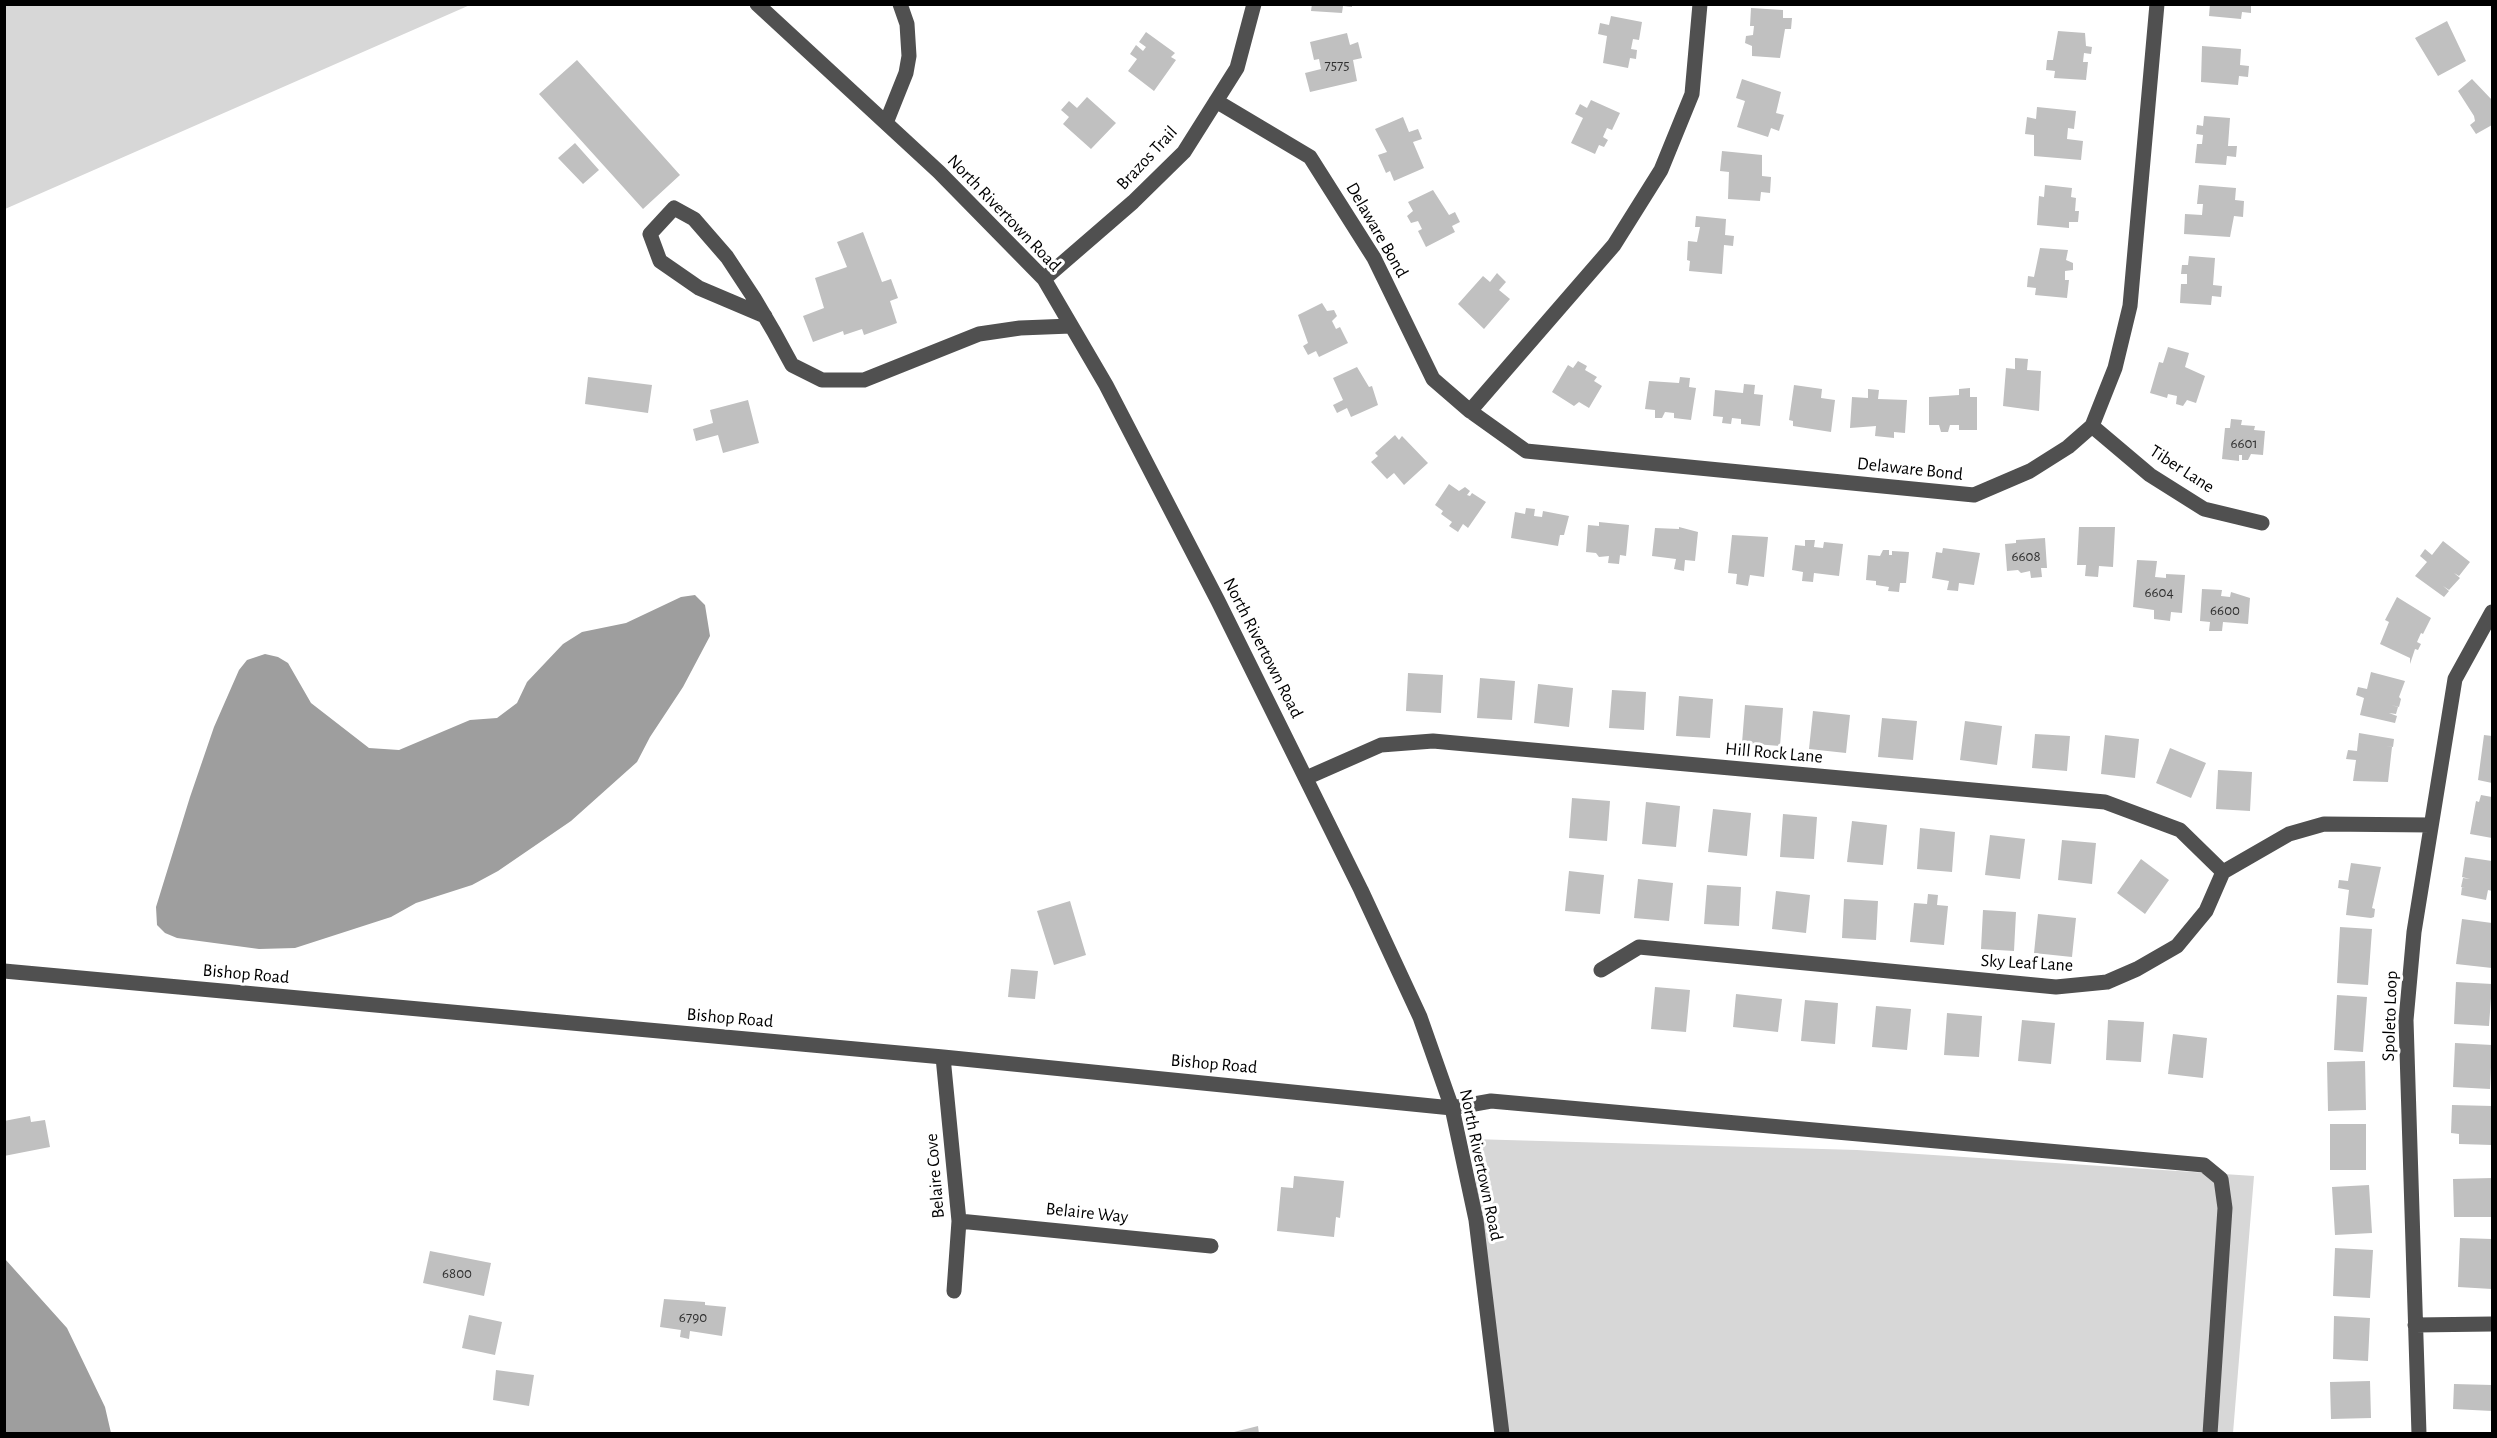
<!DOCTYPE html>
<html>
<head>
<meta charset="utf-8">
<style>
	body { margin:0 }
	#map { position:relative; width:2497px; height:1438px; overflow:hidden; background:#fff; font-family:"Alegreya Sans",sans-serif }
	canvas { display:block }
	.frame { position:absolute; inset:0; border:6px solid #000; pointer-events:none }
</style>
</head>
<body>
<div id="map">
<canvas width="2497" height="1438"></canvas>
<div class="frame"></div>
</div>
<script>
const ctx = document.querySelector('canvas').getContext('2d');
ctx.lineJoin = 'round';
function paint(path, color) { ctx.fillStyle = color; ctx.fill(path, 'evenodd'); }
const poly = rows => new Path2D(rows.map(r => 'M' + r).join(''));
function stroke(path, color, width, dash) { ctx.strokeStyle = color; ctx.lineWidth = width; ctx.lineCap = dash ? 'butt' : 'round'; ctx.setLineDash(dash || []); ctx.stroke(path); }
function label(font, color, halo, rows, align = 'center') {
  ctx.font = font + ' "Alegreya Sans",sans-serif'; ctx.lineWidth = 6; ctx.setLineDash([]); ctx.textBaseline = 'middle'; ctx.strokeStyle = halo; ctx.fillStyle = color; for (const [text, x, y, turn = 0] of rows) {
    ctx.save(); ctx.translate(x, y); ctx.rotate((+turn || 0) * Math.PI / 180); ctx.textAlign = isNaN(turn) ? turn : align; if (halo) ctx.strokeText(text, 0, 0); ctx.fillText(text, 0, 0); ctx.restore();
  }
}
paint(poly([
	[5,4,470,4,470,5,5,209],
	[1471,1139,1857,1150,2254,1176,2233,1433,1506,1433]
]), '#d7d7d7');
paint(poly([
	[695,595,705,605,710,636,683,687,650,737,637,762,571,821,498,871,472,885,416,903,391,917,295,948,259,949,177,938,165,933,157,925,156,907,190,797,214,727,239,670,247,660,265,654,278,657,288,663,311,703,369,748,399,750,470,720,497,718,517,703,527,682,563,644,582,632,626,623,681,597],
	[5,1259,67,1328,105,1407,111,1433,5,1433]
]), '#9e9e9e');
paint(poly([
	[1312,4,1352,4,1352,7,1343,6,1342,13,1311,11],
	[2210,4,2251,4,2251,13,2242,12,2241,19,2209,16],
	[1751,8,1783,10,1783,18,1792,18,1791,29,1785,29,1780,58,1752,56,1752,46,1745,43,1746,36,1753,35,1754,26,1750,26],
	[1611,16,1642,22,1639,40,1633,39,1631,49,1637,50,1636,59,1630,58,1628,68,1603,63,1607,36,1598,34,1600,23,1609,25],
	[2447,21,2466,61,2438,76,2415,38],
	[2058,31,2085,33,2086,46,2092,47,2091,54,2084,53,2083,62,2088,62,2086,80,2054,78,2055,71,2046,70,2047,60,2053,60],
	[1146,32,1175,53,1171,57,1176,60,1154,91,1128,71,1137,59,1130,54,1136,45,1143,51,1146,47,1139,42],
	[1347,33,1350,45,1358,42,1362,58,1353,60,1357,81,1310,92,1305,73,1321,69,1319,59,1314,60,1310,42],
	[2202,46,2241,49,2240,65,2249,66,2248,77,2239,76,2238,85,2201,82],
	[577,60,680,175,643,209,539,94],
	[1742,79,1781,92,1776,113,1784,115,1779,131,1771,128,1768,137,1737,127,1745,101,1736,98],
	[2472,79,2492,100,2492,125,2476,134,2470,125,2475,121,2474,116,2458,91],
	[1087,97,1116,123,1091,149,1063,124,1069,117,1061,110,1069,101,1077,108],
	[1591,100,1620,113,1612,130,1607,128,1603,137,1608,140,1604,147,1599,145,1595,154,1571,143,1583,118,1575,114,1580,104,1587,108],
	[2037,107,2076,111,2074,129,2068,128,2067,139,2083,141,2081,160,2034,156,2034,135,2025,134,2027,117,2036,119],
	[2204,116,2230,118,2228,146,2237,146,2236,157,2227,156,2226,165,2195,163,2197,144,2202,144,2203,135,2196,134,2197,125,2203,126],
	[1403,117,1409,132,1418,129,1422,139,1413,142,1424,168,1394,181,1390,171,1386,173,1378,155,1387,152,1375,129],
	[575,143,599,170,583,184,558,158],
	[1722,151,1762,155,1762,176,1771,177,1770,193,1761,192,1760,201,1728,199,1729,172,1720,171],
	[2045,185,2072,188,2071,197,2076,198,2075,211,2079,211,2078,222,2069,222,2069,228,2037,225,2039,196,2044,197],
	[2199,185,2236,188,2235,200,2244,201,2243,217,2234,216,2230,237,2184,234,2185,214,2202,215,2203,204,2197,204],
	[1433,190,1449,215,1455,212,1460,222,1452,226,1455,232,1426,247,1418,231,1422,229,1418,221,1411,223,1407,216,1413,211,1408,202],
	[1696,216,1726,219,1725,235,1734,236,1733,246,1724,245,1722,274,1689,271,1690,261,1687,260,1688,241,1697,242,1700,227,1695,227],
	[863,232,882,282,891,279,898,298,890,301,897,323,864,335,862,329,844,335,843,331,813,342,803,316,824,308,815,278,847,267,837,242],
	[2040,248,2068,250,2066,260,2073,263,2073,270,2065,271,2065,280,2069,280,2067,298,2035,295,2036,288,2027,287,2028,276,2034,277],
	[2189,256,2215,258,2213,285,2222,286,2221,297,2212,296,2211,305,2180,303,2181,284,2187,284,2187,274,2181,274,2182,265,2188,265],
	[1497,273,1506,282,1499,290,1510,299,1484,329,1458,304,1483,276,1490,282],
	[1322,303,1327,311,1334,310,1337,316,1332,321,1336,329,1340,327,1348,343,1319,357,1316,351,1308,355,1303,346,1308,343,1298,315],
	[2168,347,2189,353,2185,367,2205,376,2196,403,2187,400,2183,406,2176,404,2177,396,2168,394,2167,398,2150,393,2159,362,2163,363],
	[2015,358,2028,359,2027,370,2041,371,2039,411,2003,406,2006,368,2015,369],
	[1578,361,1587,366,1585,370,1597,377,1594,381,1602,386,1589,408,1579,402,1574,406,1552,392,1568,365,1573,368],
	[1357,367,1369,387,1372,386,1378,405,1351,417,1347,408,1337,413,1333,405,1343,400,1333,378],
	[588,377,652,385,648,413,585,404],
	[1680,377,1690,378,1689,387,1696,388,1691,420,1674,418,1674,413,1665,412,1662,418,1655,418,1655,410,1645,409,1649,381,1679,383],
	[1744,384,1755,385,1754,394,1763,395,1760,426,1741,424,1741,419,1732,418,1731,424,1722,423,1723,417,1713,416,1715,390,1743,393],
	[1794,385,1822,389,1821,398,1835,400,1831,432,1793,426,1793,421,1789,420],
	[1970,388,1970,397,1977,397,1977,430,1959,430,1959,425,1950,425,1948,432,1941,432,1939,425,1929,425,1929,397,1959,395,1959,389],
	[1868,389,1879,390,1878,399,1907,400,1905,433,1894,432,1894,438,1875,436,1876,426,1850,428,1852,397,1868,398],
	[748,400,759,443,723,453,718,435,696,441,693,429,713,423,710,410],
	[2231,419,2242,420,2241,425,2255,426,2254,430,2265,431,2263,455,2251,454,2248,460,2242,460,2242,455,2239,455,2239,461,2222,459,2225,428,2230,428],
	[1395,435,1399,440,1402,436,1428,463,1404,485,1394,473,1387,479,1371,462,1378,456,1375,453],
	[1449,484,1459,491,1465,487,1470,491,1467,495,1470,496,1472,493,1486,502,1468,528,1463,524,1458,532,1449,526,1452,522,1441,514,1443,511,1435,505],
	[1526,508,1535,509,1534,516,1542,517,1543,511,1569,516,1564,535,1560,535,1558,546,1511,538,1515,512,1525,514],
	[1599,522,1629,525,1626,556,1620,555,1619,564,1608,563,1609,556,1599,557,1596,553,1586,552,1588,525,1599,526],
	[1679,527,1698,532,1695,561,1685,560,1684,571,1674,569,1676,559,1652,556,1655,528,1679,529],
	[2079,527,2115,527,2113,567,2099,566,2098,577,2085,576,2086,565,2077,565],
	[1732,535,1768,537,1764,577,1750,575,1748,586,1736,584,1737,574,1728,573],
	[2045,538,2047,568,2041,568,2042,577,2031,578,2030,571,2021,573,2018,570,2007,571,2005,544,2016,543,2016,540],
	[1805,540,1815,540,1814,547,1823,548,1824,542,1843,544,1839,576,1814,573,1813,582,1802,581,1803,572,1792,570,1795,545,1805,546],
	[2443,541,2470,562,2459,576,2454,573,2460,578,2449,590,2443,586,2449,591,2444,597,2415,576,2427,562,2420,556,2425,549,2432,555],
	[1943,548,1980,553,1974,585,1959,583,1958,591,1947,590,1949,581,1932,578,1936,552,1942,553],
	[1883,550,1889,550,1889,555,1892,555,1892,551,1909,552,1906,583,1900,583,1899,592,1888,591,1889,587,1876,585,1876,581,1866,580,1868,555,1880,556],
	[2137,560,2157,561,2155,577,2166,578,2166,574,2185,575,2182,613,2171,612,2170,621,2154,619,2154,610,2133,607],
	[2202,589,2222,590,2221,596,2230,597,2231,592,2250,598,2248,624,2223,622,2222,631,2209,631,2210,622,2200,621],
	[2397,597,2431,618,2423,634,2421,633,2417,642,2421,644,2418,650,2415,649,2410,664,2410,658,2380,644,2389,622,2385,620],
	[2371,672,2405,681,2399,697,2401,699,2399,707,2391,705,2398,707,2396,714,2389,713,2397,716,2395,723,2360,715,2364,698,2356,695,2358,687,2367,689],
	[1408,673,1443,675,1441,713,1406,711],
	[1480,678,1515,681,1512,720,1477,718],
	[1538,684,1573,688,1569,727,1534,723],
	[1612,690,1646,692,1644,730,1609,728],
	[1679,696,1713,699,1710,738,1676,736],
	[1745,705,1783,708,1780,746,1742,743],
	[1813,711,1850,715,1846,753,1809,749],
	[1882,718,1917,721,1913,760,1878,757],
	[1965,721,2002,726,1997,765,1960,760],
	[2359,733,2394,739,2393,747,2386,746,2392,747,2388,782,2353,781,2356,760,2346,759,2348,750,2357,751],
	[2035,734,2070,736,2067,771,2032,768],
	[2105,735,2139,739,2135,778,2101,774],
	[2484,735,2492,736,2492,783,2478,780],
	[2170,748,2206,763,2191,798,2156,783],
	[2218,770,2252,772,2250,811,2216,809],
	[2481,795,2492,797,2492,838,2470,834,2476,801,2479,802],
	[1572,798,1610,801,1607,841,1569,838],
	[1646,802,1680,806,1676,847,1642,844],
	[1713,809,1751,813,1747,856,1708,852],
	[1783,814,1817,817,1814,859,1780,857],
	[1852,821,1887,825,1883,865,1847,862],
	[1920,828,1955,832,1952,872,1917,869],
	[1990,835,2025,839,2020,879,1985,875],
	[2062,840,2096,843,2092,884,2058,880],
	[2465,857,2492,861,2492,891,2488,890,2486,900,2461,895,2462,887,2465,888,2461,887,2463,878,2470,879,2462,877],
	[2141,859,2169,880,2145,914,2117,893],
	[2351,863,2381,867,2372,908,2375,909,2374,917,2371,918,2346,915,2349,890,2338,888,2339,880,2348,881],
	[1569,871,1604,875,1600,914,1565,911],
	[1638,879,1673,883,1669,921,1634,918],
	[1707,885,1741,887,1739,926,1704,924],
	[1776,891,1810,895,1806,933,1772,929],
	[1928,894,1938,895,1937,905,1948,906,1944,945,1910,942,1914,903,1927,904],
	[1844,899,1878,901,1876,940,1842,938],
	[1070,901,1086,955,1054,965,1037,911],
	[1983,910,2016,912,2014,951,1981,949],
	[2038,914,2076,918,2072,957,2034,953],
	[2462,919,2492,923,2492,968,2456,964],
	[2340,927,2372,929,2368,985,2337,983],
	[1011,969,1038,971,1035,999,1008,997],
	[2456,982,2492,984,2489,1026,2454,1024],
	[1655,987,1690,990,1686,1032,1651,1029],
	[1736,994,1782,999,1778,1032,1733,1027],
	[2337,995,2367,997,2363,1052,2334,1050],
	[1805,1000,1838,1003,1835,1044,1801,1041],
	[1876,1006,1911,1009,1907,1050,1872,1047],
	[1947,1013,1982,1016,1979,1057,1944,1055],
	[2022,1020,2055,1023,2051,1064,2018,1061],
	[2108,1020,2144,1022,2141,1062,2106,1060],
	[2173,1034,2207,1038,2203,1078,2168,1074],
	[2455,1043,2492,1045,2490,1089,2453,1087],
	[2365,1061,2366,1110,2328,1111,2327,1062],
	[2452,1105,2492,1106,2492,1145,2459,1144,2459,1134,2451,1133],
	[30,1116,31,1122,45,1120,50,1147,4,1156,4,1121],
	[2330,1124,2366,1124,2366,1170,2330,1170],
	[1294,1176,1344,1181,1340,1218,1336,1217,1334,1237,1277,1231,1281,1187,1293,1188],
	[2492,1178,2492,1217,2454,1217,2453,1179],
	[2369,1185,2372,1233,2335,1235,2332,1187],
	[2460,1238,2492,1239,2492,1289,2458,1287],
	[2335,1248,2373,1250,2370,1298,2333,1296],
	[430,1251,491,1263,484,1296,423,1283],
	[664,1299,705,1302,705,1305,726,1307,722,1336,690,1331,689,1339,680,1337,681,1330,660,1327],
	[469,1315,502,1322,495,1355,462,1348],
	[2334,1316,2370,1318,2368,1361,2333,1359],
	[496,1370,534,1375,529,1406,493,1400],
	[2370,1381,2371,1418,2331,1419,2330,1382],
	[2454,1384,2492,1385,2492,1411,2453,1409],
	[1258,1426,1259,1434,1230,1434,1230,1433]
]), '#c0c0c0');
stroke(poly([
	[757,4,939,172,1044,279,1106,385,1218,601,1361,890,1420,1017,1452,1108,1476,1220,1502,1434],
	[1216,101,1310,157,1374,258,1433,379,1470,411,1526,451,1974,495,2030,471,2068,447,2092,426,2115,368,2130,306,2157,4],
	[886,123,906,73,909,56,907,24,900,4],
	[1044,279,1133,202,1184,152,1237,68,1254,4],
	[765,316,699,288,660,261,650,234,674,208,694,219,727,257,754,298,774,332,792,365,822,380,864,380,979,334,1020,328,1071,326],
	[1470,411,1614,245,1661,170,1692,94,1700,4],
	[2092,426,2150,475,2204,509,2262,523],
	[1306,778,1381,745,1433,741,2105,802,2180,830,2223,872],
	[1601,970,1639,947,2056,987,2107,982,2137,969,2177,946,2206,911,2223,872,2289,834,2324,824,2431,825],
	[4,971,943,1057,1452,1108,1491,1101,2204,1165,2221,1179,2225,1208,2210,1434],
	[943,1057,959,1221,954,1291],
	[959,1221,1211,1246],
	[2415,1325,2492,1324],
	[2419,1434,2406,1020,2414,932,2455,679,2492,612]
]), '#505050', 15);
label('15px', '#303030', null, [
	["7575",1337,65],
	["6601",2244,443],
	["6608",2026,556],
	["6604",2159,592],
	["6600",2225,610],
	["6800",457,1273],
	["6790",693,1317]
]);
label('18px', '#000', '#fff', [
	["Brazos Trail",1147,158,-47],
	["North Rivertown Road",1004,213,46],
	["Delaware Bond",1377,230,60],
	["Delaware Bond",1910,469,6],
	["Tiber Lane",2182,469,33],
	["North Rivertown Road",1263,648,63],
	["Hill Rock Lane",1774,753,5],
	["Sky Leaf Lane",2027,963,3],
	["Bishop Road",246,974,5],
	["Spoleto Loop",2390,1016,-88],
	["Bishop Road",730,1018,5],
	["Bishop Road",1214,1064,5],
	["North Rivertown Road",1481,1165,78],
	["Belaire Cove",935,1176,-95],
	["Belaire Way",1087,1213,6]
]);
</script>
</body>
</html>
